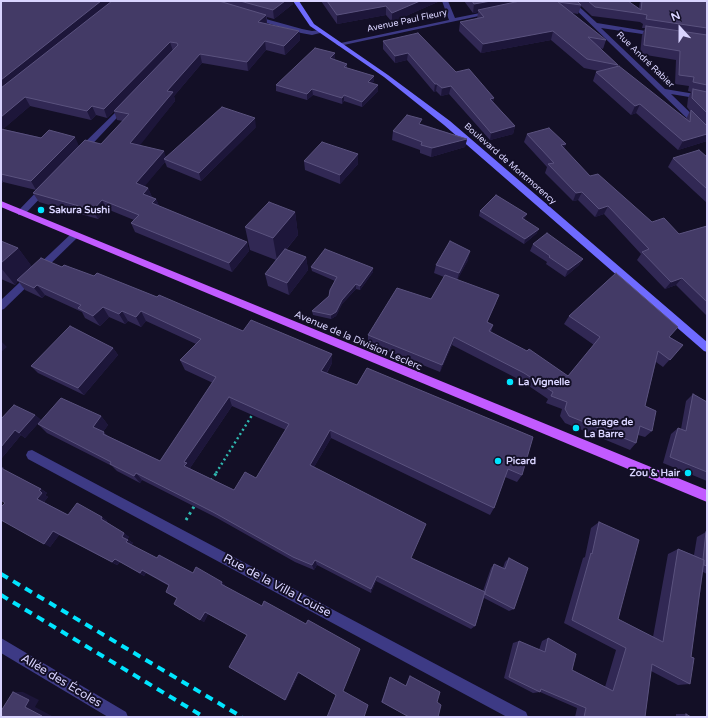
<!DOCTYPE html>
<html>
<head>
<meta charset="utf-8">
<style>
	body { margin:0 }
	#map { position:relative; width:708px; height:718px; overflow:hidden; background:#130f26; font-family:"Varela Round",sans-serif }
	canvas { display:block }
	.frame { position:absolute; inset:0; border:2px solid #d9d4ff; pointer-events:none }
	.north { position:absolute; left:660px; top:8px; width:40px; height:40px; -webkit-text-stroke:3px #130f26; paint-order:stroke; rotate:339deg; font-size:11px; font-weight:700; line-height:16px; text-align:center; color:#d9d4ff }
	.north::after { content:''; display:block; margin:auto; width:14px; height:18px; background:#d9d4ff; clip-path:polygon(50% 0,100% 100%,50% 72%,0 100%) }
</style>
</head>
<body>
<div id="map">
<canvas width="708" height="718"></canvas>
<div class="frame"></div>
<div class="north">N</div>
</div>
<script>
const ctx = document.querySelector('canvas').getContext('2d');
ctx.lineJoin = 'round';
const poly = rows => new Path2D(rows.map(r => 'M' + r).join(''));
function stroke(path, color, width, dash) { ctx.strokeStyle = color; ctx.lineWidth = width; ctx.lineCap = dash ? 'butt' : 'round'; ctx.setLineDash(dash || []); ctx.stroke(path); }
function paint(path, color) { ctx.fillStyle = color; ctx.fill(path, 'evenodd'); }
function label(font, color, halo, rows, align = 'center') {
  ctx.font = font + ' "Varela Round",sans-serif'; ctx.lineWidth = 4; ctx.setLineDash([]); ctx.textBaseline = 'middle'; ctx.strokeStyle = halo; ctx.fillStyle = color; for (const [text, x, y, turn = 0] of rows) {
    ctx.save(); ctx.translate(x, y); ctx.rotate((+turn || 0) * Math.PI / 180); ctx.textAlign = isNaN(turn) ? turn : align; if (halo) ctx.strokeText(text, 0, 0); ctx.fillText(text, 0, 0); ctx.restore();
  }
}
stroke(poly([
	[216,473,254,412]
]), '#2fb8b0', 2.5, [2, 3]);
stroke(poly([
	[211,481,217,472],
	[186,520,195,505]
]), '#2fb8b0', 3, [2.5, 4]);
paint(poly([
	[75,232,78,233,78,237,4,309,1,310,1,300,72,233,75,232]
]), '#3d3a85');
paint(poly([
	[442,1,448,1,455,18,490,11,493,13,339,46,336,44,449,20,442,1],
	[567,1,573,1,597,23,658,33,658,35,656,36,601,28,665,89,707,96,707,100,671,94,707,129,707,135,704,135,567,1],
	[255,16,302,29,312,31,321,30,324,32,312,35,301,33,253,19,253,17,255,16],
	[123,105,128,106,84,153,78,153,78,149,123,105],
	[45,185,48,186,48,190,24,215,18,215,18,211,42,186,45,185],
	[32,450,526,712,528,717,507,717,28,459,26,455,28,451,32,450],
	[1,638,126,712,128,717,108,717,1,653,1,638]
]), '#3d3a85');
paint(poly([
	[293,1,299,1,314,24,388,75,450,121,707,342,707,352,704,351,444,125,384,77,310,26,293,1]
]), '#6f6bff');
paint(poly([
	[1,201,707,490,707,502,1,207,1,201]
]), '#c25bff');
stroke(poly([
	[1,574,242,717],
	[1,595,204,717]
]), '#00e5ff', 4, [8, 6]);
paint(poly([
	[3,1,293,1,293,4,274,19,267,17,267,24,299,31,300,40,285,55,266,50,248,71,202,63,174,96,175,101,139,145,166,157,256,127,201,181,167,167,165,162,144,186,148,188,152,197,151,197,156,199,159,206,247,242,249,251,232,272,135,232,131,223,134,220,107,209,98,219,39,202,33,193,36,190,3,182,1,184,1,2],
	[30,106,91,120,96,115,107,118,114,111,117,120,123,121,101,144,79,146,3,129],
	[321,1,440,1,392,22,386,15,337,24],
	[464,1,628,1,639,9,640,1,707,1,707,141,678,150,636,113,631,115,593,81,596,72,599,71,584,68,551,40,481,53,459,31,460,22,477,19,478,12,473,13],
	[581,6,592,16,640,22,643,24,642,28,645,28,642,35,640,54,676,60,675,84,689,86,688,91,691,92,688,98,687,107,690,111,686,119,618,66,618,65,600,48,603,49,606,40,572,13,578,14],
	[383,41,456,72,494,98,493,102,515,126,513,134,490,140,449,94,441,96,436,91,434,92,407,60,395,63,383,49],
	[335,53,335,59,334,60,347,64,347,68,374,76,374,81,372,83,378,91,362,107,344,101,342,104,313,95,307,100,276,91,276,85],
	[422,124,467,139,465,147,431,157,420,153,420,150,392,140,393,131],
	[527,134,564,149,590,176,652,222,679,234,707,226,707,316,676,285,665,289,637,260,641,254,604,214,595,217,578,200,573,201,545,173,547,167,524,142],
	[358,154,358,164,340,184,305,170,304,161],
	[707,157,707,203,668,167,673,158],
	[480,211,527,214,524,219,537,233,524,244,479,216],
	[295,212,298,235,286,250,306,257,308,270,289,295,268,286,265,274,276,260,250,250,245,227],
	[1,241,18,248,32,267,62,267,94,276,157,297,243,331,332,363,327,373,522,475,517,482,505,477,494,508,490,515,331,438,314,467,411,558,483,591,491,568,494,564,503,568,505,562,509,558,514,609,509,611,484,598,475,626,471,629,376,581,371,593,317,565,314,570,295,562,217,518,142,480,140,483,117,471,112,466,47,433,38,424,101,416,108,425,103,432,108,436,160,461,213,383,185,370,180,360,196,344,146,321,141,327,128,321,125,324,109,317,100,326,85,318,82,312,45,295,42,298,25,290,18,281,15,285,1,279],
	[232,406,286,430,256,478,234,490,191,469,190,468],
	[533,244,583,259,579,265,565,277,546,264,547,262,530,251],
	[468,260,457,280,496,303,487,322,493,325,491,332,568,376,594,345,564,324,569,316,670,337,683,345,663,367,656,362,645,406,652,431,645,437,638,435,636,443,630,450,565,423,560,416,562,409,546,403,548,399,520,380,452,345,440,372,368,343,368,335,431,299,444,277,434,273,436,265],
	[311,267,373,268,373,272,360,290,356,289,342,304,336,316,331,319,313,315,312,311,329,296,335,281,312,271],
	[113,348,118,355,84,395,38,373,31,366],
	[693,394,707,402,707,481,663,463,671,434,678,428,681,429,686,401],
	[35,415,41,420,25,438,21,435,1,459,1,419],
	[1,466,4,468,3,469,41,489,47,493,45,495,48,497,44,502,68,515,102,517,107,521,107,522,129,537,127,539,133,543,131,545,157,558,193,573,225,585,224,586,262,606,306,624,360,649,336,695,299,673,286,700,285,700,247,635,208,614,204,622,174,604,177,599,166,592,169,586,146,573,144,576,120,562,117,565,59,535,50,547,5,503],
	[599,522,618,619,653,637,668,554,678,549,694,555,697,537,706,532,707,533,707,574,703,572,691,657,690,684,678,685,651,671,645,717,575,717,577,708,540,692,533,693,504,678,513,643,519,641,539,650,542,641,548,638,572,670,605,687,616,650,564,623,583,558,585,557,591,528],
	[410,676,437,702,438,717,409,717,381,702,390,678,390,677,406,686,409,677],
	[676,714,686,714,691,717,676,717]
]), '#312854');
paint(poly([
	[101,1,115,1,1,93,1,80],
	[285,1,293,1,293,4,274,19,273,10],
	[420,1,440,1,392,22,392,13],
	[491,1,533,1,478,10,478,12,473,13,474,4],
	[386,6,386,15,337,24,337,15],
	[266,15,267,24,258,22],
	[299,31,300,40,285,55,284,46],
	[553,31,551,40,481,53,483,44],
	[265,41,266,50,248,71,247,62],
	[170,42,173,51,107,118,104,109],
	[335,53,335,59,330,64,330,58],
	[408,53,407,60,395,63,395,56],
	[200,54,202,63,174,96,175,101,134,153,130,143,167,91],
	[374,76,374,81,368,88,368,82],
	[435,84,437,84,436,91,434,92],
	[378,85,378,91,362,107,362,102],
	[451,86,449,94,441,96,442,88],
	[312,89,313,95,307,100,307,94],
	[344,95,344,101,342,104,342,98],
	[25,97,30,106,1,131,1,117],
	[494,98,492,105,490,99],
	[640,104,636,113,631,115,635,106],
	[92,106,96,115,91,120,87,111],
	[255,118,256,127,201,181,199,173],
	[515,126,513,134,490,140,491,133],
	[707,134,707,141,678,150,683,141],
	[75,137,79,146,36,190,31,181],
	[467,139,465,147,431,157,432,148],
	[566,144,563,152,561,145],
	[164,151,167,160,164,159,165,162,140,192,136,183],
	[358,154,358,164,340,184,340,175],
	[1,178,3,182,1,184],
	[148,188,152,197,147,203,143,194],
	[582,192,578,200,573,201,576,193],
	[156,199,160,208,152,203],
	[102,200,107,209,98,219,93,210],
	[608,206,604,214,595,217,599,209],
	[295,212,298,235,277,260,273,238],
	[527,214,525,219,520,222,522,218],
	[539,229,537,233,524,244,525,239],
	[247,242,249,251,232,272,229,263],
	[18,248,33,268,17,280,18,281,15,285,1,268,1,263],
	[470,251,468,260,457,281,459,273],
	[306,257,308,270,289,295,287,283],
	[583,259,579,265,565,277,568,270],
	[373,268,373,272,360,290,360,286],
	[682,278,676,285,665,289,671,282],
	[356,284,356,289,342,304,336,316,331,319,331,315,342,300],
	[37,285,45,295,42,298,34,288],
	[499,295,496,303,484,330,487,322],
	[103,307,109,317,100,326,93,316],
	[122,311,128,321,125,324,119,314],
	[141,311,146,321,141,327,136,317],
	[454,337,452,345,440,372,442,365],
	[1,341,7,347,1,352],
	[113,348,118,355,84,395,78,388],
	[332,354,332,363,322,380,321,371],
	[229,397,232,406,190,468,192,470,184,466,184,462],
	[35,415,41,420,25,438,19,433],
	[101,416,108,425,101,435,93,427],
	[15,430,21,435,1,459,1,447],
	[330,430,331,438,311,472,310,465],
	[136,473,142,480,140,483,134,476],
	[41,489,47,493,45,495,48,497,43,503,37,499,39,490],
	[102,517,107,521,106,522,101,519],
	[53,531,59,535,50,547,44,544],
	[124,533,129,537,127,540,122,537],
	[128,540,133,543,131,546,126,542],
	[115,559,120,562,117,565,112,562],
	[315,560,317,565,314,570,312,565],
	[142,570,146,573,144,576,140,573],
	[377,576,376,581,371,593,371,589],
	[222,582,225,585,224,587,221,584],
	[205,612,208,614,204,622,200,620],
	[298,672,299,673,286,700,285,700],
	[13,692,23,692,39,700,35,707,52,716,51,717,42,717,25,707]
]), '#1d163a');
const building = poly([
	[3,1,101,1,1,80,1,2,3,1],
	[112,1,219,1,266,15,258,22,299,31,284,46,265,41,247,62,200,54,167,91,173,92,130,143,164,151,136,183,148,188,143,194,156,199,152,203,247,242,229,263,131,223,139,215,102,200,93,210,33,193,85,140,101,144,129,114,114,111,178,45,177,43,170,42,104,109,92,106,87,111,25,97,1,117,1,88,112,1],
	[240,1,285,1,273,10,240,1],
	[327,1,420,1,392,13,386,6,337,15,327,1],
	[472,1,491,1,474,4,472,1],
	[520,1,577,1,581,5,558,2,606,40,588,37,618,65,587,59,553,31,483,44,460,22,484,17,478,10,520,1],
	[588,1,628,1,641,10,642,1,707,1,707,28,646,19,647,15,643,14,595,7,588,1],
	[646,26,707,35,707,85,693,82,694,77,679,75,680,51,644,45,646,26],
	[418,33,456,72,469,69,494,98,490,99,515,126,491,133,451,86,442,88,437,84,435,84,408,53,395,56,383,41,418,33],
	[315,48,335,53,330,58,347,64,344,67,374,76,368,82,378,85,362,102,344,95,342,98,312,89,307,94,276,85,315,48],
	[619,66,690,122,691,110,707,126,707,134,683,141,640,104,635,106,596,72,619,66],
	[693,89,707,92,707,113,692,98,693,89],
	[222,107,255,118,199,173,164,159,222,107],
	[407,115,422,119,419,124,467,139,432,148,421,145,422,142,393,131,407,115],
	[549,128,566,144,561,145,590,176,598,174,652,222,664,218,679,234,707,226,707,302,682,278,671,282,642,252,649,249,608,206,599,209,582,192,576,193,548,164,554,163,527,134,549,128],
	[1,129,41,138,49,130,75,137,31,181,1,174,1,129],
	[322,142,358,154,340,175,304,161,322,142],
	[699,150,707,157,707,164,706,164,707,165,707,189,673,158,699,150],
	[496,195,527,214,522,218,539,229,525,239,480,211,496,195],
	[269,202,295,212,273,238,245,227,269,202],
	[547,233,583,259,568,270,549,257,550,256,533,244,547,233],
	[1,241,18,248,1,263,1,241],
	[450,241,470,251,459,273,436,265,450,241],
	[285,249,306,257,287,283,265,274,285,249],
	[325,249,373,268,360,286,356,284,342,300,336,312,331,315,312,311,329,296,330,290,337,277,311,267,325,249],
	[41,258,62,267,64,265,94,276,97,273,157,297,159,295,243,331,251,320,332,354,321,371,357,385,367,368,533,437,522,475,508,469,494,508,330,430,310,465,426,524,411,558,485,592,475,626,377,576,371,589,315,560,312,565,293,557,213,512,136,473,134,476,110,464,111,462,38,424,61,398,101,416,93,427,104,432,103,434,160,461,216,377,180,360,201,339,141,311,136,317,122,311,119,314,103,307,93,316,78,308,81,305,37,285,34,288,17,280,41,258],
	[229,397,289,424,256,478,245,472,234,490,184,466,187,463,184,462,229,397],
	[616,273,678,327,669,337,683,345,670,360,658,351,645,406,656,411,652,431,640,426,636,443,569,416,565,409,567,402,551,396,553,392,524,373,454,337,442,365,368,335,397,288,431,299,445,275,499,295,487,322,493,325,489,331,527,351,529,349,568,376,600,337,569,316,616,273],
	[70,326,113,348,78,388,31,366,70,326],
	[693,394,707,402,707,472,670,457,678,428,686,431,693,394],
	[14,405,35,415,19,433,15,430,1,447,1,419,14,405],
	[1,468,41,489,39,490,42,493,37,499,68,515,77,503,102,517,101,519,124,533,122,537,128,540,126,542,157,558,159,555,193,573,196,567,222,582,221,584,262,606,264,601,306,624,308,620,360,649,343,691,368,705,364,717,327,717,336,695,298,672,285,700,229,667,247,635,205,612,200,620,174,604,177,598,166,592,169,585,142,570,140,573,115,559,112,562,53,531,44,544,1,520,1,507,5,503,1,500,1,468],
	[599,522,639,540,618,619,663,642,678,549,704,560,691,657,694,658,690,684,652,664,645,717,584,717,586,708,541,689,540,692,509,677,519,641,545,652,548,638,576,654,572,670,613,691,626,648,572,620,591,553,592,554,599,522],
	[706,532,707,533,707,566,704,565,704,560,703,559,706,532],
	[509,558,528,568,514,609,485,594,485,592,494,564,505,569,509,558],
	[410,676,440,692,437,702,441,705,438,717,409,717,382,702,390,677,406,686,410,676],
	[13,692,29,700,25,707,42,716,42,717,1,717,1,711,13,692],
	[686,714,691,717,686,717,686,714]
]);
paint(building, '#433a66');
stroke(building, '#5a527e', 1);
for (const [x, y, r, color] of [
	[41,210,4,"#00e5ff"],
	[510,382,4,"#00e5ff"],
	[576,428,4,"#00e5ff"],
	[498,461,4,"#00e5ff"],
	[688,473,4,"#00e5ff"]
]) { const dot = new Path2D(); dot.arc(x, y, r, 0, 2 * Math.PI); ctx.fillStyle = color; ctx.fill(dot); stroke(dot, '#130f26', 1.5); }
label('9px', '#d9d4ff', '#130f26', [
	["Avenue Paul Fleury",407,21,-12],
	["Rue André Rabier",645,60,44],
	["Boulevard de Montmorency",510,164,41]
]);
label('bold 10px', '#d9d4ff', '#130f26', [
	["Sakura Sushi",49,210],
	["La Vignelle",518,382],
	["Garage de",584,422],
	["La Barre",584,434],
	["Picard",506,461],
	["Zou & Hair",680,473,"right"]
], 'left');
label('10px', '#d9d4ff', '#130f26', [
	["Avenue de la Division Leclerc",358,341,23]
]);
label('12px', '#d9d4ff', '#130f26', [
	["Rue de la Villa Louise",277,586,28],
	["Allée des Écoles",61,681,31]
]);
</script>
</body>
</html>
